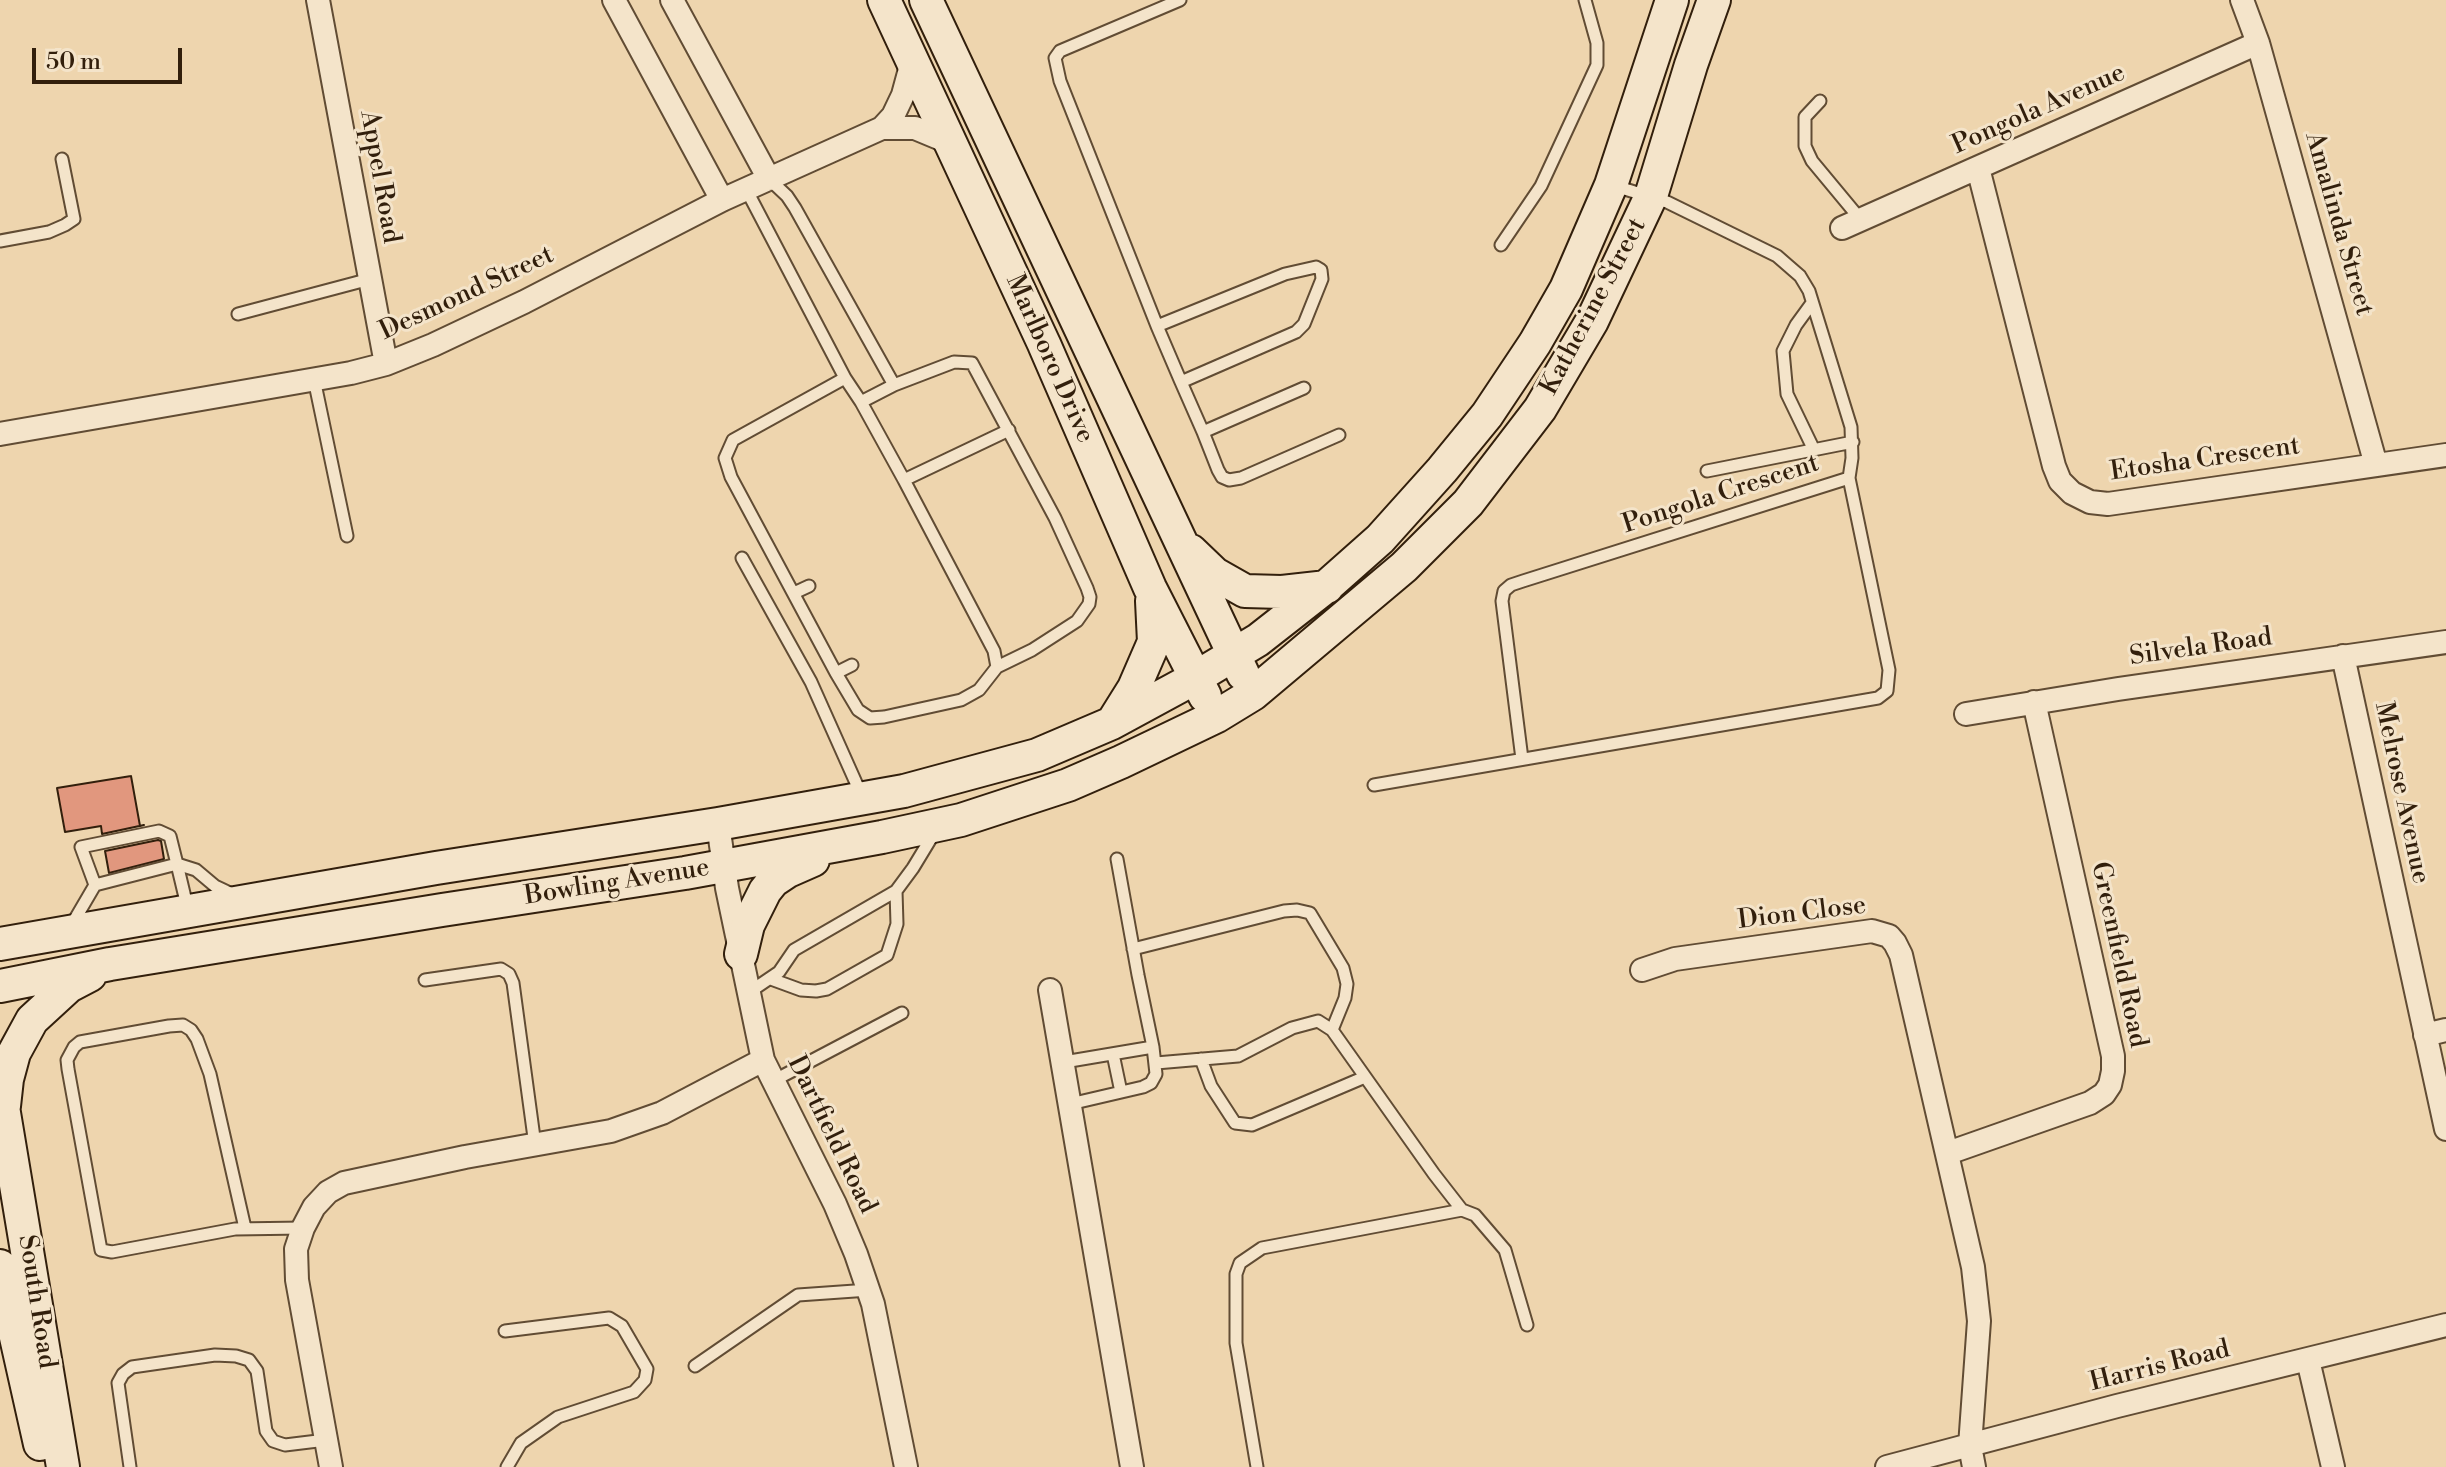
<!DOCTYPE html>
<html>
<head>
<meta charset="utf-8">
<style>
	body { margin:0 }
	#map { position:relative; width:2446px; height:1467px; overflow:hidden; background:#eed5ae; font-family:"Libre Bodoni",serif }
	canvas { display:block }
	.scale { position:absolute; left:32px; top:48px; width:150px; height:36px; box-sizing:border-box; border:4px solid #321f0c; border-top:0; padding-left:10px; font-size:24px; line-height:28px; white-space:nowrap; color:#321f0c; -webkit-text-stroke:6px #f4e4ca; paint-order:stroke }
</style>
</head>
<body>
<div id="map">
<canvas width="2446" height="1467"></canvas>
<div class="scale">50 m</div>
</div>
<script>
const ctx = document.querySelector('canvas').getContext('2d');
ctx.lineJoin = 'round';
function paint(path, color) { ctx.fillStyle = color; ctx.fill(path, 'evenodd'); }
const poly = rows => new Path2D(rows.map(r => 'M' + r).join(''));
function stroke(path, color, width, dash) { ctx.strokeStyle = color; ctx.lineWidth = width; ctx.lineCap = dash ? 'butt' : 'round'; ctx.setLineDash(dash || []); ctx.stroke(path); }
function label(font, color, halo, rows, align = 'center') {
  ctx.font = font + ' "Libre Bodoni",serif'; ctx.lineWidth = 6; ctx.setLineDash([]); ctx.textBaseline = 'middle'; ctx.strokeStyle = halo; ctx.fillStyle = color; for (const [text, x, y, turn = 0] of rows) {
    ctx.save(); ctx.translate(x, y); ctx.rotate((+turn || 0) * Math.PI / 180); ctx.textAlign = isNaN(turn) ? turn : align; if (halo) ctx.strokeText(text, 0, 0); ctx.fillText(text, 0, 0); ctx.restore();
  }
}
const building = poly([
	[131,776,140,826,144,825,102,834,101,826,65,832,57,788,131,776],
	[158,840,161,841,164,859,109,873,105,851,158,840]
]);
paint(building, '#e1977e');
stroke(building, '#321f0c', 2);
const lane = poly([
	[1180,0,1060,51,1055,58,1060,81,1157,326,1285,274,1316,267,1321,270,1322,279,1304,324,1296,332,1181,382,1203,432,1304,388],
	[1820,101,1805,117,1805,146,1812,161,1861,220],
	[769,179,787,196,795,208,894,385],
	[746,189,845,378,861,402,904,480,1009,430],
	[0,241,49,232,65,225,74,219,62,159],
	[1501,245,1541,186,1597,65,1597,43,1585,0],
	[1812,303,1796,325,1783,351,1787,394,1814,450],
	[238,314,370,279],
	[1157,326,1181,382],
	[845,378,733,440,725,458,731,477,836,673,858,710,870,718,884,717,961,700,979,690,997,667,994,651,904,480],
	[314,379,347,536],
	[861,402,894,385,954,362,972,363,1055,518,1087,588,1090,597,1089,604,1077,621,1032,650,997,667],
	[1203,432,1218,470,1222,477,1229,480,1241,478,1339,435],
	[1707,471,1853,442],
	[742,558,811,682,861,794],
	[794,593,809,586],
	[836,673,852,665],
	[1522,759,1502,601,1504,591,1511,585,1523,581,1849,478,1852,458,1851,427,1809,291,1800,276,1777,256,1667,202,1615,186],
	[1374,785,1878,698,1887,691,1889,670,1849,478],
	[95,885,177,864,188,910],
	[71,926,95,885,81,847,159,831,170,836,177,864,196,870,215,886,234,895],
	[1133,949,1284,911,1297,910,1310,913,1343,968,1347,984,1345,998,1332,1030],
	[771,979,801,990,816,991,827,989,887,955,897,924,896,891],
	[425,980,501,969,509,974,513,983,535,1145],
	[748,993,779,972,794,950,896,891,913,868,936,830],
	[1113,1054,1121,1092],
	[1201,1059,1211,1086,1235,1123,1252,1125,1365,1077],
	[1064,1062,1153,1047],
	[1156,1063,1238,1056,1292,1028,1318,1021,1332,1030,1434,1174,1462,1210,1475,1215,1505,1250,1527,1325],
	[773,1081,902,1013],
	[1070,1104,1143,1087,1151,1083,1156,1074,1153,1047,1138,975,1117,859],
	[245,1228,210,1074,197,1039,191,1030,183,1025,169,1026,80,1042,74,1047,67,1060,68,1069,101,1250,112,1252,235,1229,303,1228],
	[505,1331,609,1318,622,1326,647,1369,645,1380,634,1392,558,1417,521,1443,507,1467],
	[695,1366,798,1295,869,1290],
	[130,1467,118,1383,123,1374,132,1367,215,1355,236,1356,249,1360,257,1371,266,1431,273,1441,285,1445,326,1440],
	[1257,1467,1236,1343,1236,1274,1240,1263,1262,1248,1462,1210]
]);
const street = poly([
	[318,0,386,364],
	[614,0,722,200],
	[672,0,769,179],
	[2242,0,2258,43,2376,465],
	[882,128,915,128,951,143],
	[1978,168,2054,466,2060,481,2072,493,2090,502,2108,504,2446,455],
	[1842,228,2258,43],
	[0,434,351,373,386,364,433,345,524,302,722,200,882,128,893,116,903,95,912,62],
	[2343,656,2446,1129],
	[1966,714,2118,689,2446,642],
	[718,824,727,888,763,1060,835,1204,856,1254,873,1304,906,1467],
	[1642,970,1675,959,1872,931,1889,936,1895,943,1901,955,1973,1267,1979,1321,1970,1446,1974,1467],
	[1050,990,1132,1467],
	[2425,1035,2446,1030],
	[1948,1153,2090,1103,2104,1094,2110,1085,2113,1071,2113,1056,2034,702],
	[2308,1360,2333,1467],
	[331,1467,297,1280,296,1249,303,1228,314,1207,328,1192,344,1183,465,1157,611,1131,662,1113,763,1060],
	[1887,1467,2117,1406,2446,1325]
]);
const secondary = poly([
	[884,0,1044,344,1150,588,1205,696],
	[926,0,1243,674],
	[1191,551,1215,574,1245,591,1282,592,1327,587],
	[1114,720,1134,688,1154,642,1152,601],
	[0,944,436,868,718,824,904,791,1037,755,1112,723,1195,678,1258,640,1327,586,1380,539,1442,470,1487,415,1535,343,1566,289,1611,185,1672,0],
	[741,954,748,925,765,891,773,881,788,871,813,860],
	[0,986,110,964,442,910,685,873,882,837,961,820,1068,785,1121,762,1217,716,1253,694,1404,567,1468,503,1540,409,1592,321,1651,196,1691,65,1714,0],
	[0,1089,63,1467],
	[4,1106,7,1079,14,1053,32,1020,69,986,90,975],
	[0,1266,40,1444]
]);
stroke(lane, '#614c34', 15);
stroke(street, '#614c34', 26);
stroke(secondary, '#321f0c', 36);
stroke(lane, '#f4e4ca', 11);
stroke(street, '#f4e4ca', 22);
stroke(secondary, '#f4e4ca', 32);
label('26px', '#321f0c', '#f4e4ca', [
	["Pongola Avenue",2039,110,-24],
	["Appel Road",379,177,80],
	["Amalinda Street",2338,224,74],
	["Desmond Street",467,294,-25],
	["Katherine Street",1594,307,-62],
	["Marlboro Drive",1049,359,66],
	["Etosha Crescent",2205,460,-8],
	["Pongola Crescent",1721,495,-18],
	["Silvela Road",2201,648,-8],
	["Melrose Avenue",2401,793,78],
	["Bowling Avenue",617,883,-9],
	["Dion Close",1802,914,-7],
	["Greenfield Road",2118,955,78],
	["Dartfield Road",831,1135,64],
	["South Road",36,1302,81],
	["Harris Road",2160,1367,-14]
]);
</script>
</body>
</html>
